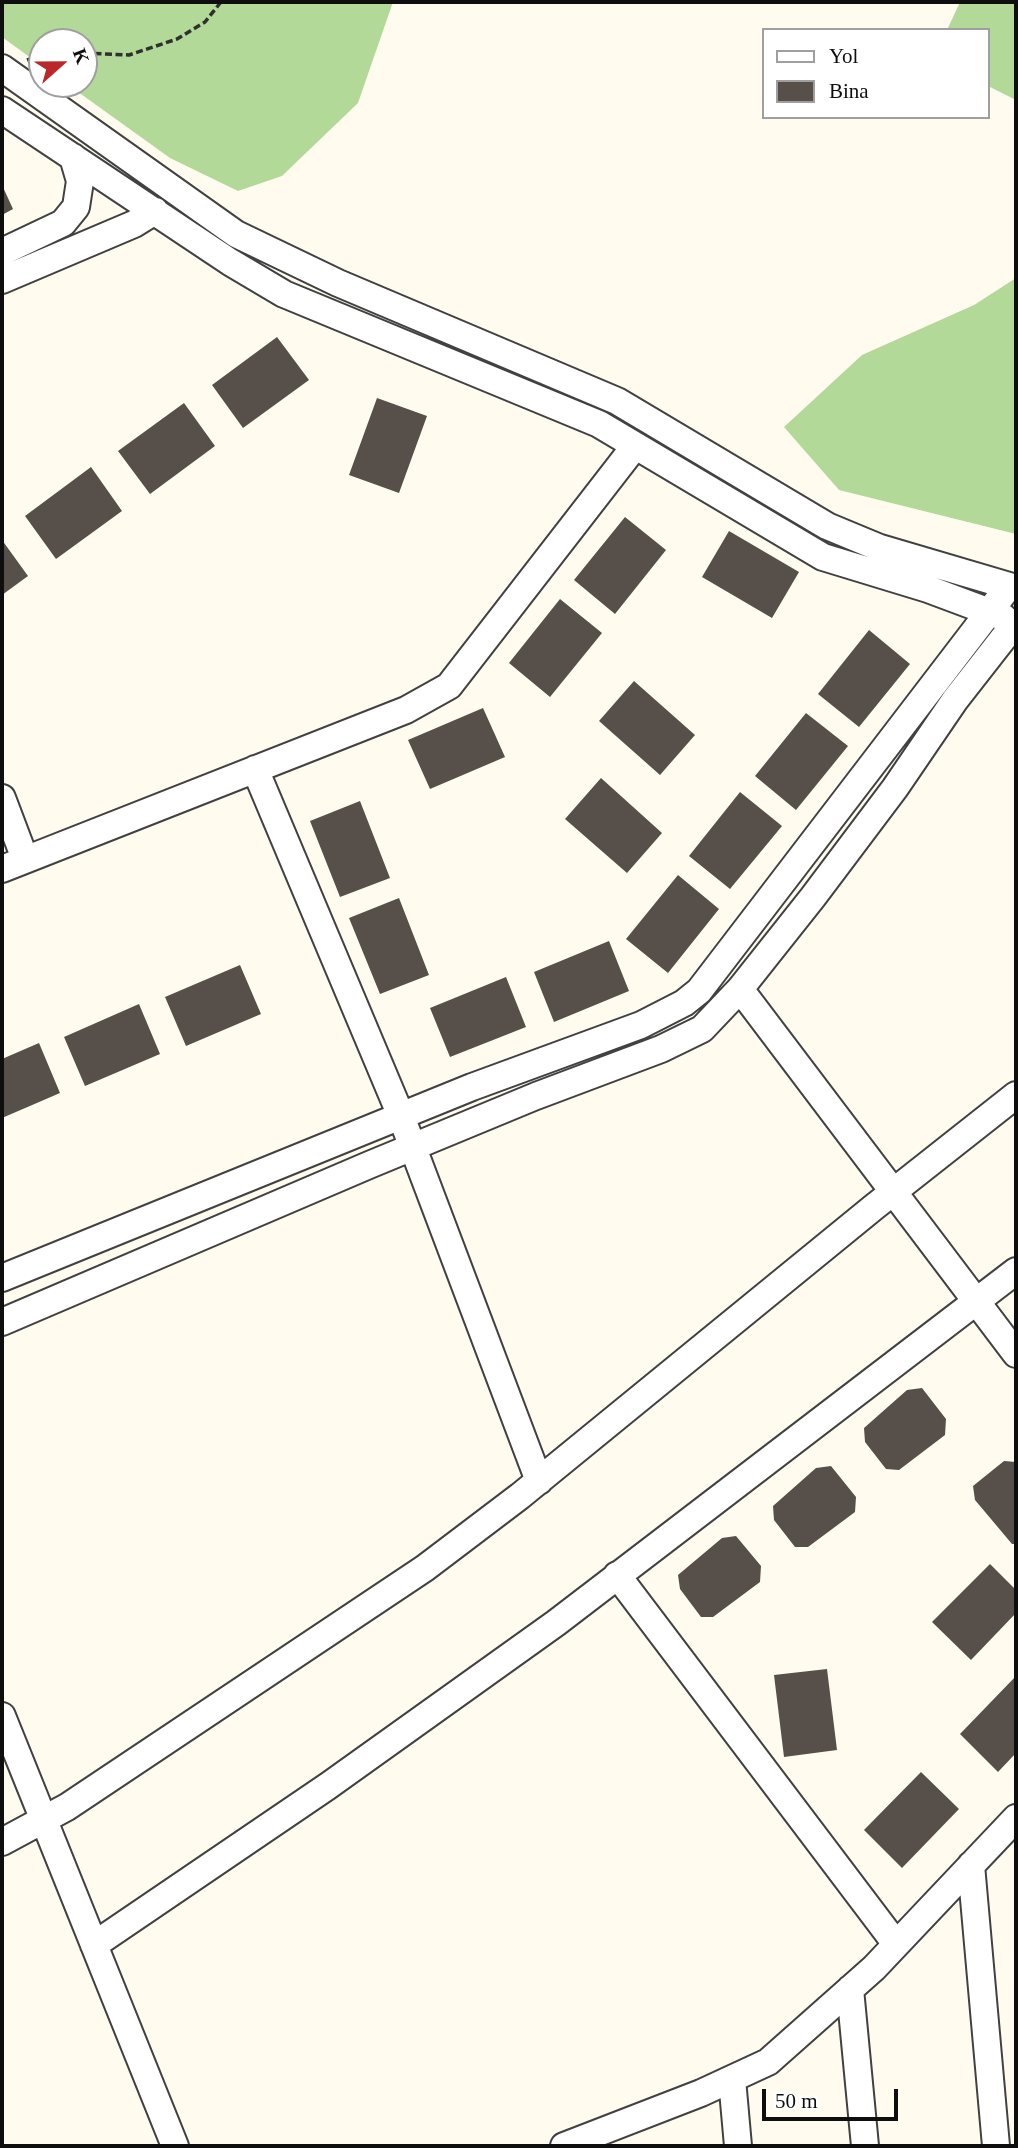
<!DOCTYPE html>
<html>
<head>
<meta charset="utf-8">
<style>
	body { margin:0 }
	#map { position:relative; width:1018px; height:2148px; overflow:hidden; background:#fffcef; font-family:Georgia,serif }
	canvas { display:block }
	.frame { position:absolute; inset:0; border:4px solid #0e0e0e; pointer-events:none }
	.legend { position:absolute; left:762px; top:28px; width:228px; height:91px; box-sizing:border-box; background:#fff; border:2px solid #9f9f9f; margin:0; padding:9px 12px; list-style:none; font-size:21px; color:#0e0e0e }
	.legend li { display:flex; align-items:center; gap:14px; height:35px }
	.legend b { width:35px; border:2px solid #9f9f9f }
	.north { position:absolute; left:28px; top:28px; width:70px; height:70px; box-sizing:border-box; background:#fff; border:2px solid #9f9f9f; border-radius:50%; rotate:69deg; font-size:19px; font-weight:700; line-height:28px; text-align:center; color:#0e0e0e }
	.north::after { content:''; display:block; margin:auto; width:24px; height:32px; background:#bb2829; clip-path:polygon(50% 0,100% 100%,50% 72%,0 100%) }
	.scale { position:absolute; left:762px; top:2089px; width:136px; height:32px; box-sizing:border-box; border:4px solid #0e0e0e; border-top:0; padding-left:9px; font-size:21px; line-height:24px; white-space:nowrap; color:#0e0e0e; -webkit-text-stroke:5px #fff; paint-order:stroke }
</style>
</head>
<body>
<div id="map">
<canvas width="1018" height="2148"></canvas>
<div class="frame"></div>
<ul class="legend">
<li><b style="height:9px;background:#fff"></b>Yol</li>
<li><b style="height:19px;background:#564f4a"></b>Bina</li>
</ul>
<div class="north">K</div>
<div class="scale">50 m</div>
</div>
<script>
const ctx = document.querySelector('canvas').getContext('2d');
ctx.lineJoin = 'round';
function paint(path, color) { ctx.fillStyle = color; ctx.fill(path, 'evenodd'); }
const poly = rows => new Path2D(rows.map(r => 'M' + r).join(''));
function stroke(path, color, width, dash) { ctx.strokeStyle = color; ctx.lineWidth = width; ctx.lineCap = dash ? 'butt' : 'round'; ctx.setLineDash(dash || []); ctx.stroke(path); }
paint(poly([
	[2,2,393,2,358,103,282,176,238,191,170,158,67,84,84,84,84,42,42,42,42,66,2,37],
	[960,2,1016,2,1016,100,988,86,988,30,947,30],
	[1016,278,1016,534,839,490,784,427,862,355,974,305]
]), '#b3d998');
paint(poly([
	[2,185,13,209,2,215],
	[277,337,309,380,243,428,212,385],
	[377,398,427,416,399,493,349,475],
	[184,403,215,446,150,494,118,451],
	[91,467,122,511,56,559,25,516],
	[625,517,666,550,615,614,574,580],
	[729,531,799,572,772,618,702,577],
	[2,540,28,576,2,595],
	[560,599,602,633,550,697,509,663],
	[869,630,910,664,859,727,818,694],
	[634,681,695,735,660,775,599,721],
	[483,708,505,757,430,789,408,740],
	[806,713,848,746,796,810,755,776],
	[601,778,662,833,627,873,565,819],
	[740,792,782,826,730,889,689,856],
	[360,801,390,878,340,897,310,821],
	[678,875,719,909,668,973,626,939],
	[399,898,429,975,380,994,349,918],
	[609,941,629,991,554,1022,534,972],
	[240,965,261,1014,186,1046,165,997],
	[506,977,526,1027,450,1057,430,1008],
	[139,1004,160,1054,85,1086,64,1037],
	[39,1043,60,1093,2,1118,2,1059],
	[922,1388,946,1419,945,1435,899,1470,886,1469,865,1442,864,1428,907,1390],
	[1004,1461,1016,1462,1016,1544,1012,1544,975,1500,973,1486],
	[831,1466,856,1497,855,1512,808,1547,795,1547,774,1520,773,1506,816,1468],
	[736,1536,761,1566,760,1582,713,1617,701,1617,680,1589,678,1575,722,1538],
	[990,1564,1016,1590,1016,1613,971,1660,932,1622],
	[827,1669,837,1750,784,1757,774,1675],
	[1016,1676,1016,1753,998,1772,960,1734],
	[921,1772,959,1809,902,1868,864,1830]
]), '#564f4a');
const minor = poly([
	[2,68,236,234,338,283,617,401,827,526,880,548,1016,588],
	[2,110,230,262,284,294,599,424,823,557,928,589,1003,617],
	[2,252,63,223,76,207,80,181,73,157],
	[2,280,134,224,155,211],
	[255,769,401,1116,539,1481],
	[2,798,25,859],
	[2,869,406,710,449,686,635,446],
	[740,989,1016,1354],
	[2,1278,472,1087,641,1025,684,1003,699,991,1009,586],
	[2,1322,369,1165,536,1096,661,1049,702,1029,740,989,813,897,895,788,955,700,1016,622],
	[617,1575,896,1944],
	[2,1716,175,2146],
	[2,1842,67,1807,425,1568,520,1496,874,1207,1016,1095],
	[971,1865,996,2146],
	[94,1945,328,1786,556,1623,1016,1271],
	[850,1989,865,2146],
	[732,2079,738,2146],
	[564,2146,701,2093,768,2062,874,1968,1016,1818]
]);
stroke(minor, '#414141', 30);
stroke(poly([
	[84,53,129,55,177,39,205,22,221,2],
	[27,60,42,55]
]), '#303030', 3.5, [7, 3.5]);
stroke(minor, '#fff', 26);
</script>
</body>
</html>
